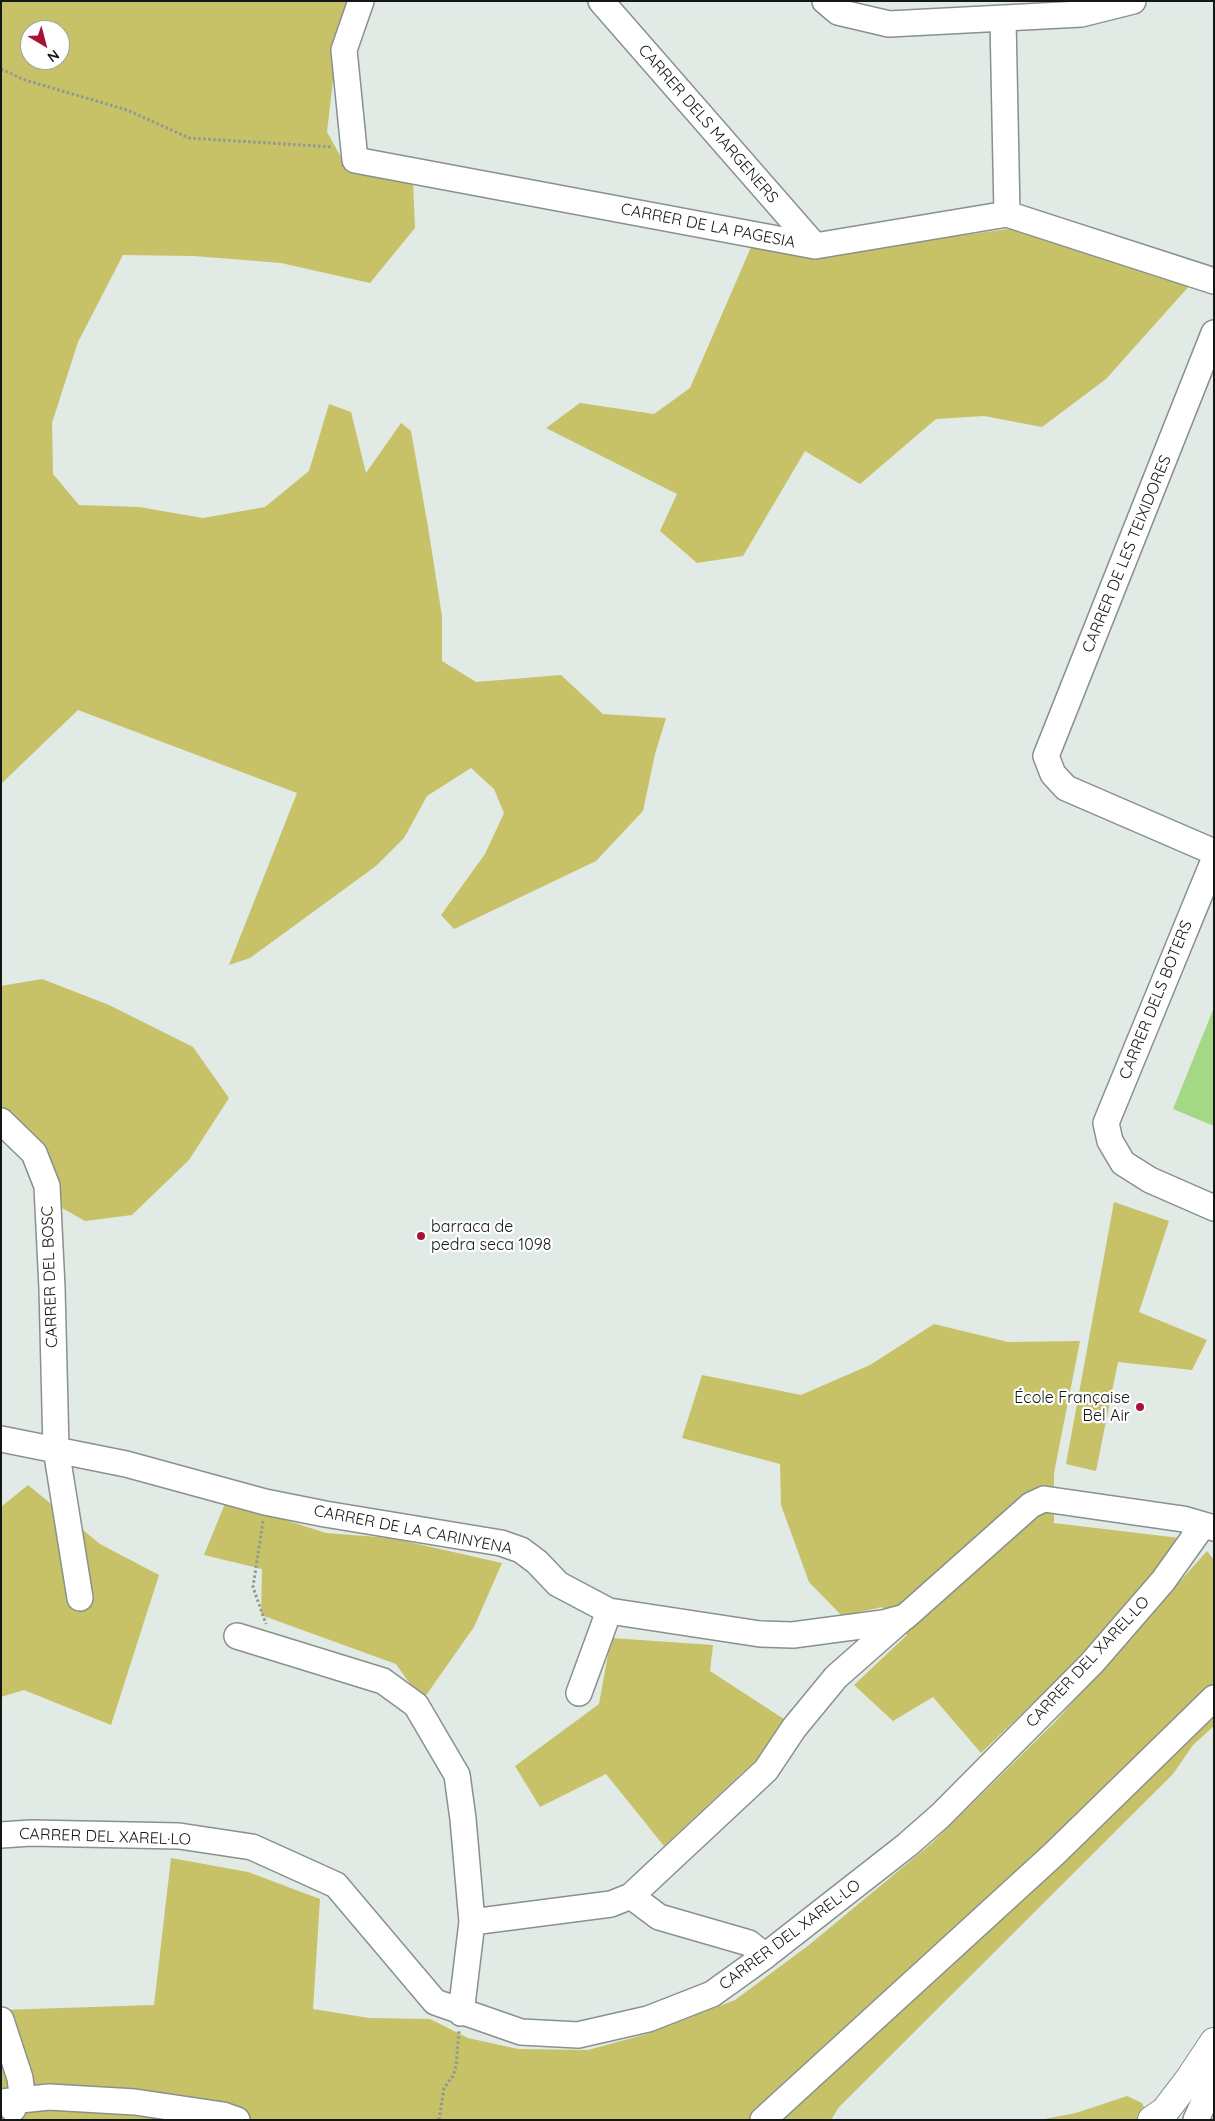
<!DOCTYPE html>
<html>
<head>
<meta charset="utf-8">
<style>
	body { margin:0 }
	#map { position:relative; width:1215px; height:2121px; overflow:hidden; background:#e1eae5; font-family:Quicksand,sans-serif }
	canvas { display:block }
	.frame { position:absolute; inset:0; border:2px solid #141716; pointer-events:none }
	.north { position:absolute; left:20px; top:20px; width:50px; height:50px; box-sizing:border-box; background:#fff; border:1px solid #a1a2a2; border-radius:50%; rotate:143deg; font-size:14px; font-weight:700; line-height:20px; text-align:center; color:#141716 }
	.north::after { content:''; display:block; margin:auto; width:18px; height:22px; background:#a91236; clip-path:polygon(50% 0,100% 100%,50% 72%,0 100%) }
</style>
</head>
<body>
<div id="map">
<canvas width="1215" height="2121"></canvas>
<div class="frame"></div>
<div class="north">N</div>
</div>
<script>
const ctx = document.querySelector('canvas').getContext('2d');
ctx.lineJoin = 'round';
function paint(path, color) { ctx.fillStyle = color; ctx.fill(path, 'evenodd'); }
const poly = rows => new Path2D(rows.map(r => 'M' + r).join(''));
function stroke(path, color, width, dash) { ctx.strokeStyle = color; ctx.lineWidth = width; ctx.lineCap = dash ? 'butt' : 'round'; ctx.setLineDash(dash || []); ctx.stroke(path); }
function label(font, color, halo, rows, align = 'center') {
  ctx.font = font + ' Quicksand,sans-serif'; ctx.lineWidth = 4.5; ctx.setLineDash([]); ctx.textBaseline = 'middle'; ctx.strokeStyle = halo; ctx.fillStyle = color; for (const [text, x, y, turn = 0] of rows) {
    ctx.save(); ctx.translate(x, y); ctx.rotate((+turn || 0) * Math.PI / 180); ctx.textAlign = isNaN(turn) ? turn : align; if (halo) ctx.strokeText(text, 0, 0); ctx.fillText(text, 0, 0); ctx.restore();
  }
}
paint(poly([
	[1,1,349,1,338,37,327,132,346,166,413,181,415,228,370,283,281,263,194,256,123,255,78,342,52,423,53,474,79,505,139,507,203,518,265,507,309,471,329,404,351,412,366,473,401,423,411,431,428,527,442,616,442,661,476,682,561,675,603,714,666,718,655,754,643,811,596,861,454,929,441,915,485,854,504,813,494,789,471,768,427,796,404,838,376,866,250,958,229,965,297,793,78,710,1,784],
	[30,30,60,30,60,60,30,60],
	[1015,228,1191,284,1106,379,1042,427,984,416,936,419,860,484,805,451,743,556,697,563,660,531,677,494,546,428,580,403,654,414,690,388,752,245,823,255],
	[42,979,109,1005,193,1047,229,1098,189,1160,132,1215,85,1221,62,1208,50,1159,1,1110,1,986],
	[1114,1202,1169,1221,1139,1312,1207,1340,1192,1370,1118,1362,1096,1471,1066,1464],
	[934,1324,1008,1342,1080,1341,1054,1473,1054,1523,1188,1539,1061,1676,981,1753,933,1697,893,1721,854,1685,907,1635,882,1607,842,1616,809,1582,781,1505,780,1464,682,1438,702,1375,801,1395,870,1365],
	[28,1485,100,1544,159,1575,111,1725,24,1690,1,1697,1,1507],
	[226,1501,326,1533,391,1538,502,1563,474,1627,422,1701,396,1664,261,1615,262,1569,204,1555],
	[1207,1551,1214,1560,1214,1726,1193,1745,1173,1774,839,2107,831,2120,1,2120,1,2010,154,2005,171,1858,248,1872,320,1899,313,2009,369,2018,430,2019,468,2038,518,2049,588,2050,647,2034,735,2000,809,1945,932,1843,1055,1722],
	[611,1638,713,1645,710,1671,787,1721,757,1759,664,1846,606,1774,540,1807,515,1766,599,1704],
	[1127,2096,1142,2103,1150,2120,1039,2120,1076,2113]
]), '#c7c167');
paint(poly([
	[1213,1010,1214,1010,1214,1126,1173,1109]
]), '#a3d885');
const minor = poly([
	[361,1,344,50,355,160,815,246,1007,214,1214,281],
	[601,1,815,246],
	[825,1,838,12,889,24,1081,14,1133,1],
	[1003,20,1007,214],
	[1214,333,1046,756,1053,774,1066,788,1214,852],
	[1214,860,1106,1123,1110,1141,1123,1163,1150,1180,1214,1208],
	[1,1121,34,1153,47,1186,52,1288,56,1449,80,1598],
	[1,1439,126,1464,265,1502,325,1514,501,1543,521,1550,537,1562,558,1584,609,1611,760,1634,793,1635,883,1623,905,1617,1031,1505,1044,1499,1183,1519,1214,1528],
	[237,1636,383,1681,416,1705,457,1775,463,1819,472,1922,461,2013],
	[579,1693,609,1611],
	[1,1835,31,1833,179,1836,252,1847,336,1885,435,2002,521,2032,578,2035,648,2019,712,1994,765,1956,907,1845,940,1816,1092,1663,1163,1581,1203,1525],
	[631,1896,659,1917,749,1943,765,1956],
	[472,1922,611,1904,631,1896,766,1770,794,1728,836,1677,903,1618],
	[1,2020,20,2078,22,2095,13,2101,13,2109],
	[1,2102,49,2097,135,2102,223,2115,237,2120],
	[763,2120,1054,1854,1214,1698],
	[1196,2120,1214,2080]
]);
const highway = poly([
	[1152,2120,1165,2111,1188,2081,1214,2042]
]);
stroke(minor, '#89918d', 28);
stroke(highway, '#89918d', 30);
stroke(poly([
	[1,69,25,80,127,110,189,138,333,147],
	[263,1521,253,1587,266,1624],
	[439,2120,444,2088,453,2076,456,2066,459,2031]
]), '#929995', 3, [2.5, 2.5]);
stroke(minor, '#fff', 25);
stroke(highway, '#fff', 28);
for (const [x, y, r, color] of [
	[421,1236,5,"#a91236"],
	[1140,1407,5,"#a91236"]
]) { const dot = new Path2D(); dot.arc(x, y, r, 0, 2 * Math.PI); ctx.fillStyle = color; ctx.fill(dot); stroke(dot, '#fff', 2); }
label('16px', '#141716', '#fff', [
	["CARRER DELS MARGENERS",708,124,49],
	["CARRER DE LA PAGESIA",708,226,11],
	["CARRER DE LES TEIXIDORES",1127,554,-68],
	["CARRER DELS BOTERS",1156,1000,-68],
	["CARRER DEL BOSC",50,1277,-92],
	["CARRER DE LA CARINYENA",413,1530,11],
	["CARRER DEL XAREL·LO",1088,1662,-47],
	["CARRER DEL XAREL·LO",105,1837,2],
	["CARRER DEL XAREL·LO",790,1935,-37]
]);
label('16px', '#141716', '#fff', [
	["barraca de",431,1227],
	["pedra seca 1098",431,1245],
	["École Française",1130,1398,"right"],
	["Bel Air",1130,1416,"right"]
], 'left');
</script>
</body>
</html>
